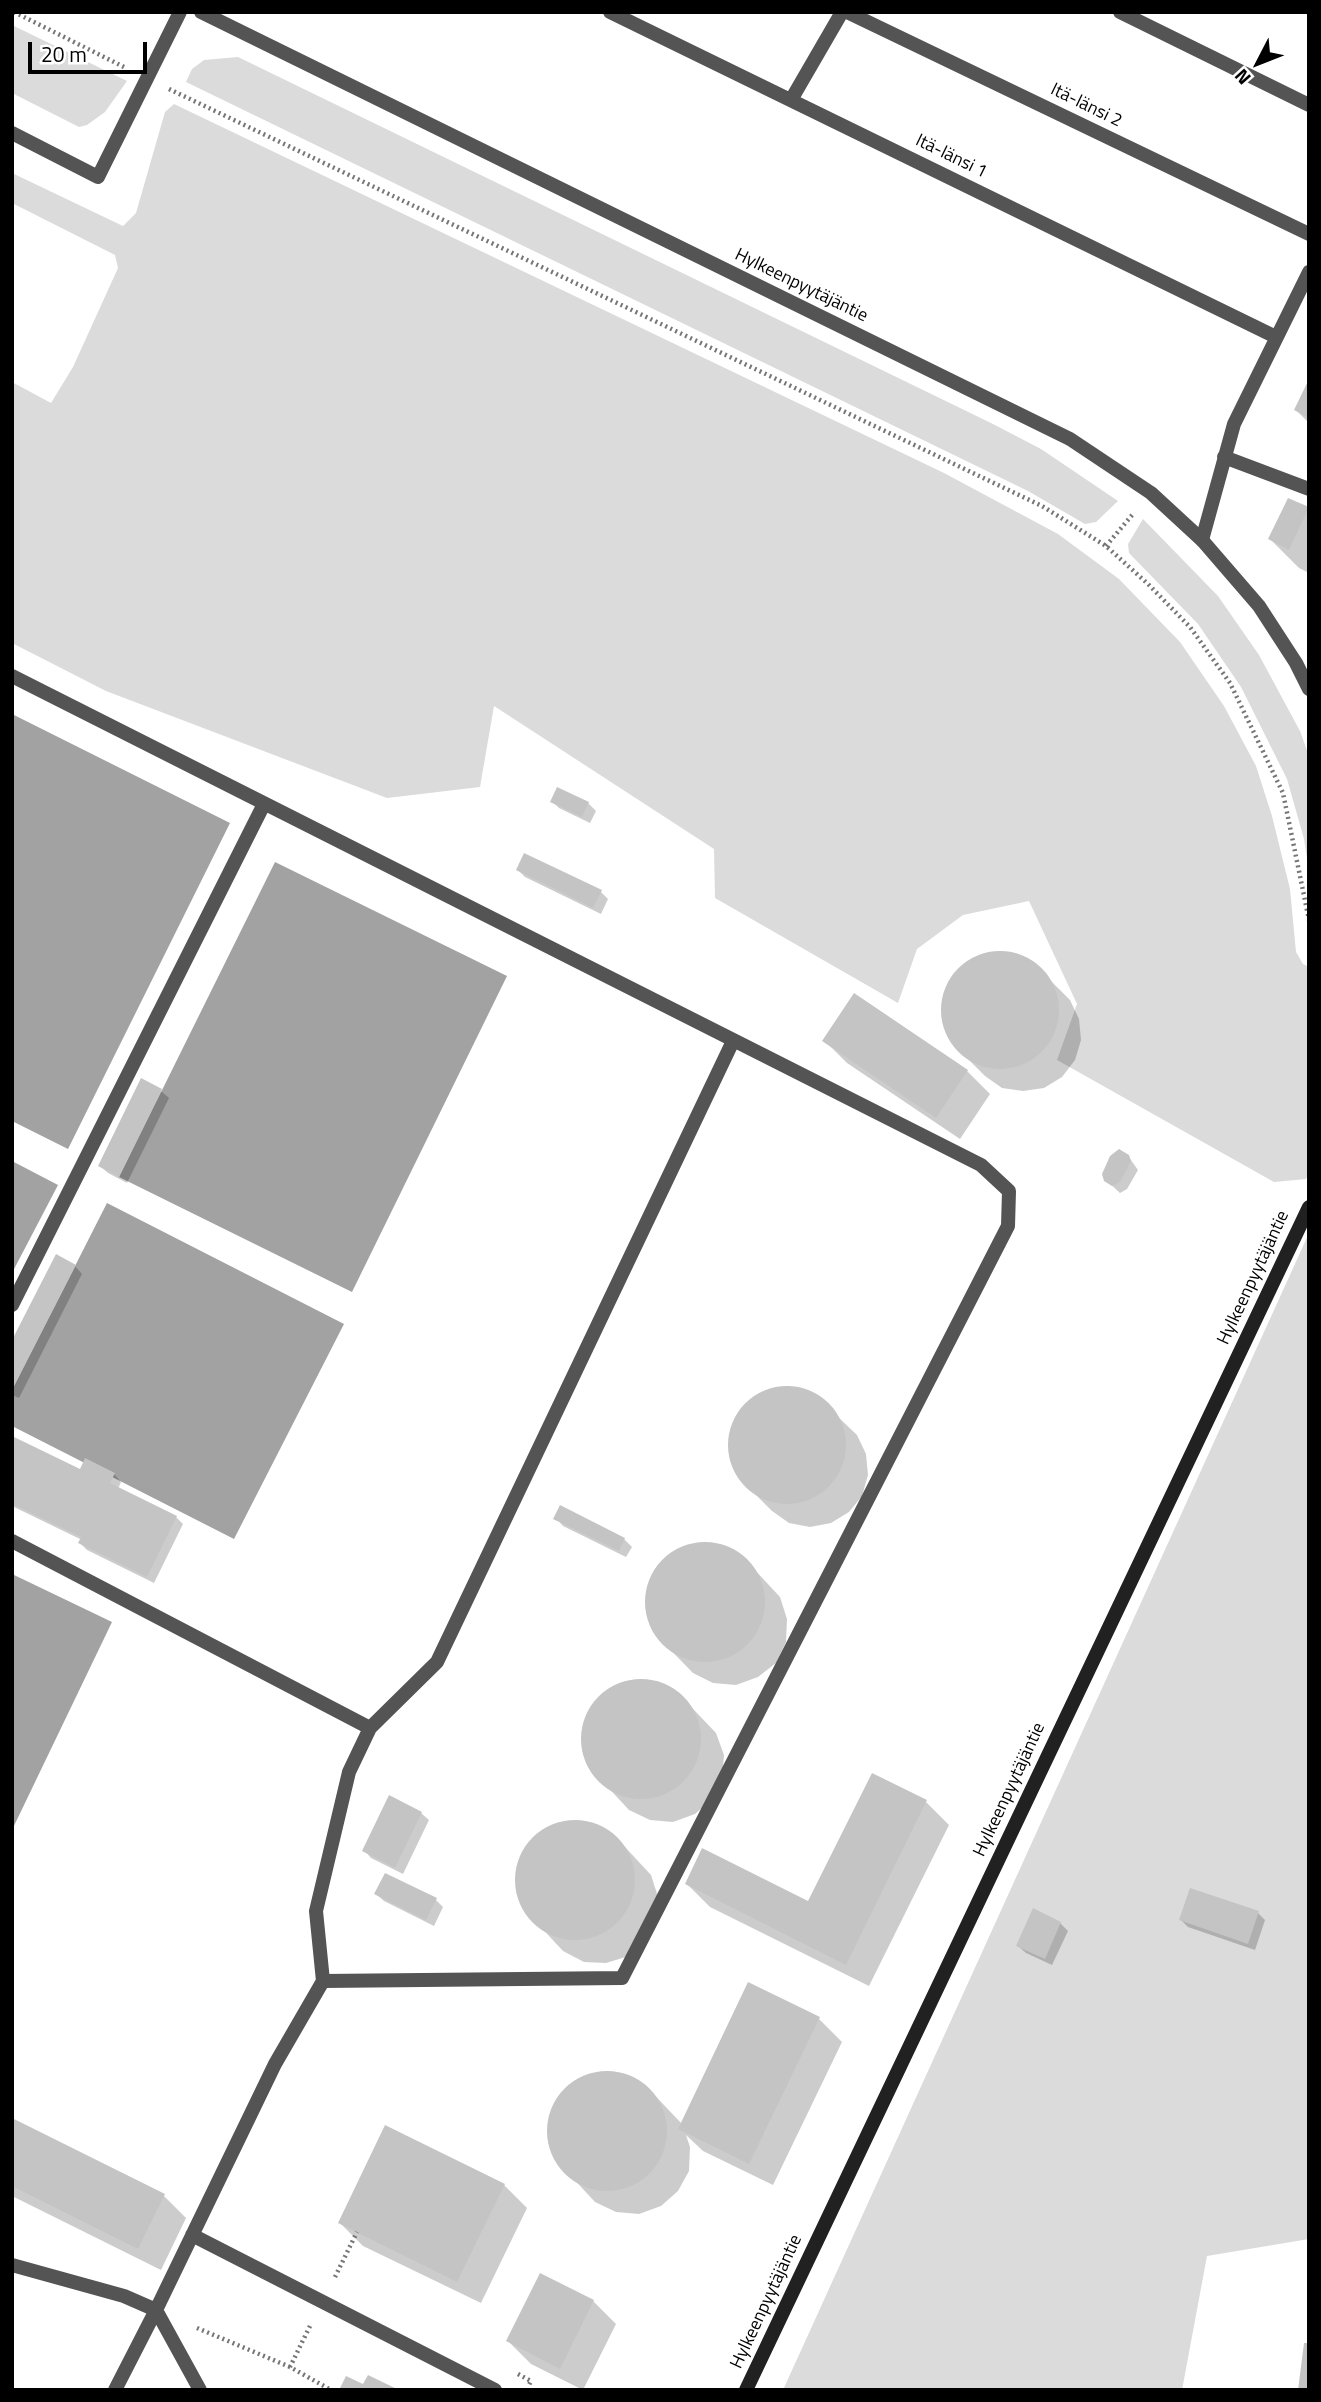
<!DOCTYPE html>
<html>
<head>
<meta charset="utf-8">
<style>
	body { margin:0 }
	#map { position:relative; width:1321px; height:2402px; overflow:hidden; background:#fff; font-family:"Titillium Web",sans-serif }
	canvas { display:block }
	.frame { position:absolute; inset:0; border:14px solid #000; pointer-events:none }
	.north { position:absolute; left:1223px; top:28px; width:70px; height:70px; -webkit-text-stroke:5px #fff; paint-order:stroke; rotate:228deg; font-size:19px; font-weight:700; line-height:28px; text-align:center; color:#000 }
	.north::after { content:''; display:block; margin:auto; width:24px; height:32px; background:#000; clip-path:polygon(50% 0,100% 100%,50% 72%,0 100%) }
	.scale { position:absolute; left:28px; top:42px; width:119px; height:32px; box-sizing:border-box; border:4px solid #000; border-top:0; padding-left:9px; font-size:21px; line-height:24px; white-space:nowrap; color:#000; -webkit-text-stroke:5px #fff; paint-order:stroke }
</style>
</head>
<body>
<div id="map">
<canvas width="1321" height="2402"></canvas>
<div class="frame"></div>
<div class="north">N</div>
<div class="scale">20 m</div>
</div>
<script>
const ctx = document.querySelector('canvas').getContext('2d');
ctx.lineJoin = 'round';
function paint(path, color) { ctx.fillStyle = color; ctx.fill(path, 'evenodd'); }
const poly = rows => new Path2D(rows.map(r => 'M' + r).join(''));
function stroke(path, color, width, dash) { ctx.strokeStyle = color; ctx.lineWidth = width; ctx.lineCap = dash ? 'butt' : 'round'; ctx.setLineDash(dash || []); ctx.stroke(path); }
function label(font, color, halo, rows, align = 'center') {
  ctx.font = font + ' "Titillium Web",sans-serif'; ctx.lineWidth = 5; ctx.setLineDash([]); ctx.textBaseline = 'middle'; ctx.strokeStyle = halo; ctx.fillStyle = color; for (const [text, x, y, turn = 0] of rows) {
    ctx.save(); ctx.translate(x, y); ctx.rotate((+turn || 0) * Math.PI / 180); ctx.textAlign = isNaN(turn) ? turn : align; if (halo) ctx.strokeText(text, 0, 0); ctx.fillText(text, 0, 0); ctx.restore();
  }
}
paint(poly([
	[12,25,127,81,105,112,87,125,79,127,12,93],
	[238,57,993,424,1041,449,1118,501,1096,522,1085,524,1028,491,186,82,192,69,204,60],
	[174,104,944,473,1058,534,1119,579,1180,642,1224,706,1256,766,1272,816,1290,889,1296,952,1303,964,1309,967,1309,1172,1306,1179,1274,1182,1057,1060,1077,1004,1029,901,963,915,917,949,898,1003,715,898,714,849,494,706,480,787,387,798,106,691,12,643,12,382,51,403,73,367,118,268,115,255,12,203,12,173,123,226,136,213,165,112],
	[1143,519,1218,596,1259,655,1300,731,1309,756,1309,871,1304,839,1287,779,1241,687,1198,624,1129,553,1128,544],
	[1309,1233,1309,2239,1207,2256,1182,2390,783,2390]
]), '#dbdbdb');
paint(poly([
	[12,714,230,823,68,1149,12,1121],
	[275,862,507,976,352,1292,119,1177],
	[12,1161,58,1185,12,1273],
	[107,1203,344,1324,234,1539,12,1426,12,1390],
	[12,1574,112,1622,12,1830]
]), '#a2a2a2');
paint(poly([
	[1309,383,1309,423,1296,410],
	[1289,500,1309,509,1309,573,1299,568,1270,539],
	[552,801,588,803,596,811,590,823,559,808],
	[518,870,601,892,608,899,601,914,525,877],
	[1011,953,1030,961,1046,976,1070,1000,1079,1019,1081,1040,1075,1060,1062,1077,1044,1088,1023,1091,1002,1088,985,1076,961,1052,948,1035,942,1015,945,994,954,975,970,961,990,954],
	[855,995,967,1071,990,1094,960,1139,847,1063,824,1040],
	[161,1091,169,1098,127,1183,108,1173,100,1166],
	[1128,1156,1138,1170,1127,1189,1120,1193,1106,1180],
	[75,1266,82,1274,19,1398,12,1395,12,1344],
	[777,1388,798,1389,817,1397,857,1435,866,1454,868,1475,862,1496,849,1512,831,1523,810,1527,789,1523,772,1511,748,1487,735,1470,729,1450,732,1429,741,1410,757,1396],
	[12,1438,81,1471,114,1474,121,1482,118,1489,176,1517,183,1524,154,1583,87,1550,80,1543,82,1540,12,1506],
	[556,1518,624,1539,632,1547,626,1557,563,1526],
	[697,1543,720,1545,741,1555,780,1597,787,1619,786,1642,776,1663,758,1677,736,1685,713,1683,693,1673,653,1632,646,1609,647,1587,658,1565,675,1551],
	[634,1680,657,1681,677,1692,716,1733,724,1755,722,1778,712,1799,695,1814,673,1822,650,1820,629,1810,590,1768,582,1746,584,1723,594,1703,612,1687],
	[926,1802,949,1825,869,1986,710,1907,687,1884,809,1903],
	[421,1813,429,1820,403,1874,371,1858,364,1850],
	[568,1821,591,1823,612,1833,651,1875,658,1897,629,1956,606,1963,584,1962,563,1951,524,1909,516,1888,518,1864,528,1844,546,1829],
	[376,1894,436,1900,443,1907,434,1926,384,1901],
	[1258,1913,1265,1920,1255,1950,1188,1927,1181,1920],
	[1060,1923,1068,1931,1052,1965,1026,1953,1018,1946],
	[819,2019,842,2042,773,2185,703,2151,686,2135,690,2147,689,2171,678,2191,661,2206,639,2214,616,2212,595,2202,556,2160,548,2138,550,2115,560,2095,578,2079,600,2072,623,2074,644,2084,682,2124],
	[12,2120,164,2196,186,2218,161,2270,12,2196],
	[504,2185,527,2208,481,2303,363,2246,340,2223],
	[541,2275,593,2301,616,2324,583,2390,531,2364,508,2341]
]), '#0003');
paint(poly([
	[1309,379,1309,418,1294,410],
	[1288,498,1309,507,1289,550,1268,539],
	[557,787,589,802,582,817,550,802],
	[524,853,602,890,593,908,516,870],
	'941 1010a59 59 0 1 1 118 0a59 59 0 1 1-118 0Z',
	[854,993,968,1070,936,1118,822,1041],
	[141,1078,162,1089,119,1177,98,1166],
	[1119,1149,1129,1155,1131,1161,1120,1182,1112,1186,1104,1181,1102,1174,1110,1156],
	[56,1254,76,1265,12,1390,12,1340],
	'728 1445a59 59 0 1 1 118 0a59 59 0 1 1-118 0Z',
	[12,1436,80,1469,85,1458,115,1473,110,1483,177,1516,147,1577,78,1543,81,1537,12,1504],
	[560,1505,625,1538,619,1551,553,1519],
	'645 1602a60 60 0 1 1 120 0a60 60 0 1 1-120 0Z',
	'581 1739a60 60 0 1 1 120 0a60 60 0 1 1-120 0Z',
	[872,1773,927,1800,846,1965,685,1884,702,1848,808,1901],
	[389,1795,422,1812,395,1868,362,1851],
	'515 1880a60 60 0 1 1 120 0a60 60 0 1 1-120 0Z',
	[385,1873,437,1898,426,1920,374,1894],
	[1190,1888,1259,1911,1248,1944,1179,1920],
	[1033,1908,1061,1922,1045,1959,1016,1946],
	[748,1982,820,2017,749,2164,678,2129],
	'547 2131a60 60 0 1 1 120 0a60 60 0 1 1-120 0Z',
	[12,2118,165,2194,138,2249,12,2186],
	[385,2125,505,2184,457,2282,338,2223],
	[540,2273,594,2300,560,2369,506,2341],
	[1304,2343,1309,2343,1309,2390,1298,2390],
	[368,2375,399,2390,339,2390,346,2376,363,2384]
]), '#c4c4c4');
stroke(poly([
	[14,12,124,67],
	[169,89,1042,506,1106,546,1148,584,1190,627,1230,683,1283,793,1309,920],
	[1106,546,1133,514],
	[335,2277,357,2232],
	[310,2326,290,2367,331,2390],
	[197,2328,290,2367],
	[518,2374,531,2381,529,2385]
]), '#767676', 4.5, [2, 3.5]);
stroke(poly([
	[610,12,1276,337],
	[847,12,1309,234],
	[1120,12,1309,105],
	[791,100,842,12],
	[12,133,98,177,180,12],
	[1224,457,1309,489],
	[1202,540,1234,424,1309,272],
	[12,676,981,1165,1009,1191,1008,1226,622,1978,323,1981],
	[12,1305,264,804],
	[12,1541,370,1728],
	[192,2235,495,2390],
	[12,2265,124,2296,156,2310,200,2390],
	[115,2390,156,2310,275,2064,323,1981,316,1911,349,1772,370,1728,437,1662,733,1041]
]), '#545454', 14);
stroke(poly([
	[201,12,1070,439,1151,493,1202,540,1259,606,1296,663,1309,689]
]), '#545454', 14);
stroke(poly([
	[746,2390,1309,1207]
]), '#212121', 14);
label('18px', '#000', '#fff', [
	["Itä-länsi 2",1086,106,26],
	["Itä-länsi 1",951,157,26],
	["Hylkeenpyytäjäntie",801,286,26],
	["Hylkeenpyytäjäntie",1254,1278,-65],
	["Hylkeenpyytäjäntie",1010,1790,-65],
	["Hylkeenpyytäjäntie",767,2302,-65]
]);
</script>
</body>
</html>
